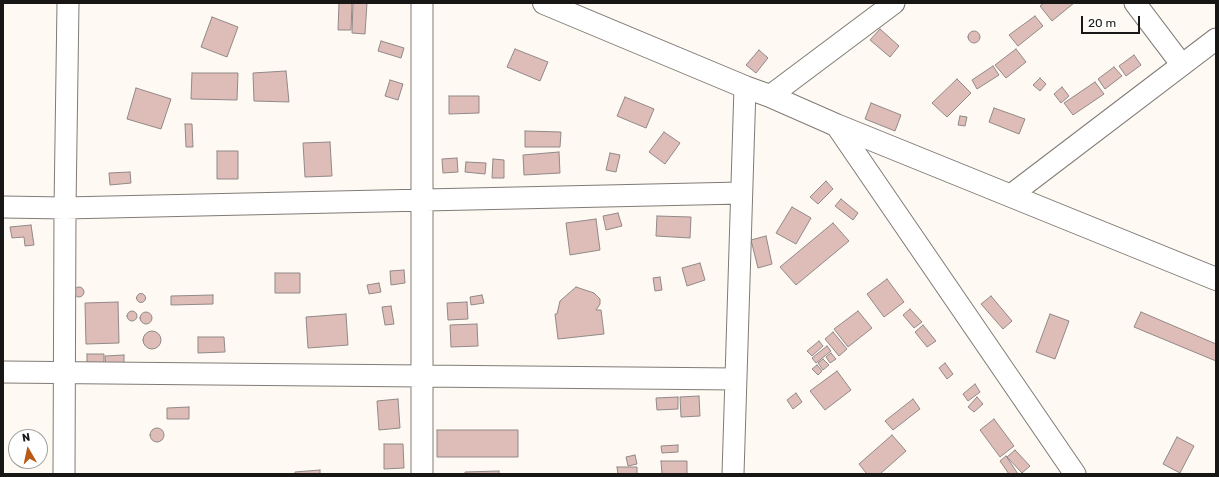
<!DOCTYPE html>
<html>
<head>
<meta charset="utf-8">
<style>
	body { margin:0 }
	#map { position:relative; width:1219px; height:477px; overflow:hidden; background:#fef9f3; font-family:Rubik,sans-serif }
	canvas { display:block }
	.frame { position:absolute; inset:0; border:4px solid #181715; pointer-events:none }
	.north { position:absolute; left:8px; top:429px; width:40px; height:40px; box-sizing:border-box; background:#fff; border:1px solid #a3a2a1; border-radius:50%; rotate:351deg; font-size:11px; font-weight:700; line-height:16px; text-align:center; color:#181715 }
	.north::after { content:''; display:block; margin:auto; width:14px; height:18px; background:#b95914; clip-path:polygon(50% 0,100% 100%,50% 72%,0 100%) }
	.scale { position:absolute; left:1081px; top:16px; width:59px; height:18px; box-sizing:border-box; border:2px solid #181715; border-top:0; padding-left:5px; font-size:12px; line-height:14px; white-space:nowrap; color:#181715; -webkit-text-stroke:3px #fff; paint-order:stroke }
</style>
</head>
<body>
<div id="map">
<canvas width="1219" height="477"></canvas>
<div class="frame"></div>
<div class="north">N</div>
<div class="scale">20 m</div>
</div>
<script>
const ctx = document.querySelector('canvas').getContext('2d');
ctx.lineJoin = 'round';
function paint(path, color) { ctx.fillStyle = color; ctx.fill(path, 'evenodd'); }
const poly = rows => new Path2D(rows.map(r => 'M' + r).join(''));
function stroke(path, color, width, dash) { ctx.strokeStyle = color; ctx.lineWidth = width; ctx.lineCap = dash ? 'butt' : 'round'; ctx.setLineDash(dash || []); ctx.stroke(path); }
const building = poly([
	[339,3,352,3,351,30,338,30,339,3],
	[353,3,367,3,365,34,352,33,353,3],
	[1044,3,1074,3,1052,21,1040,6,1044,3],
	[1035,16,1043,26,1018,46,1009,35,1035,16],
	[212,17,238,27,227,57,201,47,212,17],
	[880,29,899,46,890,57,870,40,880,29],
	'968 37a6 6 0 1 1 12 0a6 6 0 1 1-12 0Z',
	[381,41,404,48,401,58,378,51,381,41],
	[515,49,548,62,540,81,507,67,515,49],
	[1016,49,1026,62,1006,78,995,65,1016,49],
	[759,50,768,58,756,73,746,65,759,50],
	[1134,55,1141,65,1126,76,1119,66,1134,55],
	[993,66,999,75,977,89,972,80,993,66],
	[1114,67,1122,76,1105,89,1098,79,1114,67],
	[286,71,289,102,254,101,253,73,286,71],
	[192,73,238,73,237,100,191,99,192,73],
	[1040,78,1046,84,1040,91,1033,85,1040,78],
	[957,79,971,93,947,117,932,103,957,79],
	[390,80,403,84,398,100,385,96,390,80],
	[1095,82,1104,94,1073,115,1064,103,1095,82],
	[1062,87,1069,96,1061,103,1054,94,1062,87],
	[136,88,171,99,161,129,127,119,136,88],
	[449,96,479,96,479,113,449,114,449,96],
	[625,97,654,109,646,128,617,116,625,97],
	[871,103,901,115,895,131,865,119,871,103],
	[994,108,1025,119,1019,134,989,122,994,108],
	[960,116,967,117,965,126,958,125,960,116],
	[185,124,192,124,193,147,186,147,185,124],
	[525,131,561,132,560,147,525,147,525,131],
	[664,132,680,143,665,164,649,152,664,132],
	[330,142,332,176,305,177,303,143,330,142],
	[217,151,238,151,238,179,217,179,217,151],
	[559,152,560,173,524,175,523,155,559,152],
	[610,153,620,155,616,172,606,170,610,153],
	[457,158,458,172,443,173,442,159,457,158],
	[493,159,504,160,504,178,492,178,493,159],
	[466,162,486,163,485,174,465,172,466,162],
	[130,172,131,183,110,185,109,173,130,172],
	[826,181,833,189,818,204,810,197,826,181],
	[841,199,858,213,853,220,835,206,841,199],
	[792,207,811,218,796,244,776,233,792,207],
	[618,213,622,226,606,230,603,216,618,213],
	[657,216,691,217,690,238,656,236,657,216],
	[596,219,600,250,570,255,566,223,596,219],
	[833,223,849,241,796,285,780,267,833,223],
	[31,225,34,245,25,246,24,237,12,238,10,227,31,225],
	[766,236,772,264,758,268,751,240,766,236],
	[700,263,705,280,687,286,682,268,700,263],
	[404,270,405,283,391,285,390,271,404,270],
	[275,273,300,273,300,293,275,293,275,273],
	[660,277,662,290,655,291,653,278,660,277],
	[887,279,904,302,884,317,867,294,887,279],
	[379,283,381,292,369,294,367,285,379,283],
	[576,287,594,293,600,299,600,304,596,310,601,310,604,334,558,339,555,314,557,314,560,301,576,287],
	'74 292a5 5 0 1 1 10 0a5 5 0 1 1-10 0Z',
	'136.5 298a4.5 4.5 0 1 1 9 0a4.5 4.5 0 1 1-9 0Z',
	[213,295,213,304,171,305,171,296,213,295],
	[482,295,484,303,471,305,470,297,482,295],
	[991,296,1012,321,1003,329,981,304,991,296],
	[118,302,119,343,86,344,85,303,118,302],
	[467,302,468,319,448,320,447,303,467,302],
	[391,306,394,324,385,325,382,307,391,306],
	[910,309,922,322,914,328,903,315,910,309],
	'127 316a5 5 0 1 1 10 0a5 5 0 1 1-10 0Z',
	[858,311,872,328,848,347,834,329,858,311],
	[1141,312,1216,344,1216,361,1134,327,1141,312],
	'140 318a6 6 0 1 1 12 0a6 6 0 1 1-12 0Z',
	[346,314,348,345,308,348,306,317,346,314],
	[1050,314,1069,321,1055,359,1036,352,1050,314],
	[477,324,478,346,451,347,450,325,477,324],
	[923,325,936,341,927,347,915,332,923,325],
	'143 340a9 9 0 1 1 18 0a9 9 0 1 1-18 0Z',
	[833,332,847,349,839,356,825,339,833,332],
	[198,337,224,337,225,352,198,353,198,337],
	[819,341,823,346,812,356,807,351,819,341],
	[827,346,831,351,816,363,812,358,827,346],
	[831,353,836,359,830,363,826,357,831,353],
	[87,354,104,354,104,365,87,365,87,354],
	[124,355,124,367,106,367,105,356,124,355],
	[823,359,829,365,823,370,818,363,823,359],
	[945,363,953,374,947,379,939,368,945,363],
	[817,365,822,371,818,375,812,369,817,365],
	[837,371,851,390,825,410,810,391,837,371],
	[975,384,980,392,968,401,963,394,975,384],
	[796,393,802,402,793,409,787,400,796,393],
	[699,396,700,416,681,417,680,397,699,396],
	[678,397,678,409,657,410,656,398,678,397],
	[977,397,983,404,974,412,968,407,977,397],
	[398,399,400,428,379,430,377,401,398,399],
	[913,399,920,409,893,430,885,421,913,399],
	[189,407,189,419,167,419,167,408,189,407],
	[994,419,1014,446,1000,457,980,430,994,419],
	'150 435a7 7 0 1 1 14 0a7 7 0 1 1-14 0Z',
	[437,430,518,430,518,457,437,457,437,430],
	[892,435,906,451,880,474,867,474,859,464,892,435],
	[1177,437,1194,446,1180,473,1163,464,1177,437],
	[384,444,403,444,404,468,384,469,384,444],
	[678,445,678,452,662,453,661,446,678,445],
	[1015,450,1030,466,1022,473,1007,457,1015,450],
	[635,455,637,464,628,466,626,457,635,455],
	[1006,456,1018,474,1009,474,1000,461,1006,456],
	[661,461,687,461,687,474,662,474,661,461],
	[617,467,637,467,637,474,618,474,617,467],
	[320,470,320,474,295,474,295,472,320,470],
	[499,471,499,474,465,474,465,472,499,471]
]);
paint(building, '#debcb7');
stroke(building, '#918988', 1);
const minor = poly([
	[422,3,422,474],
	[1135,3,1182,65],
	[770,96,894,3],
	[836,125,1075,474],
	[1011,195,1216,39],
	[3,207,65,208,741,193],
	[3,372,736,379],
	[64,474,65,208,68,3],
	[733,474,745,87]
]);
const primary = poly([
	[544,3,745,87,770,96,836,125,1216,279]
]);
stroke(minor, '#807b76', 23);
stroke(primary, '#807b76', 24);
stroke(minor, '#fff', 21);
stroke(primary, '#fff', 22);
</script>
</body>
</html>
